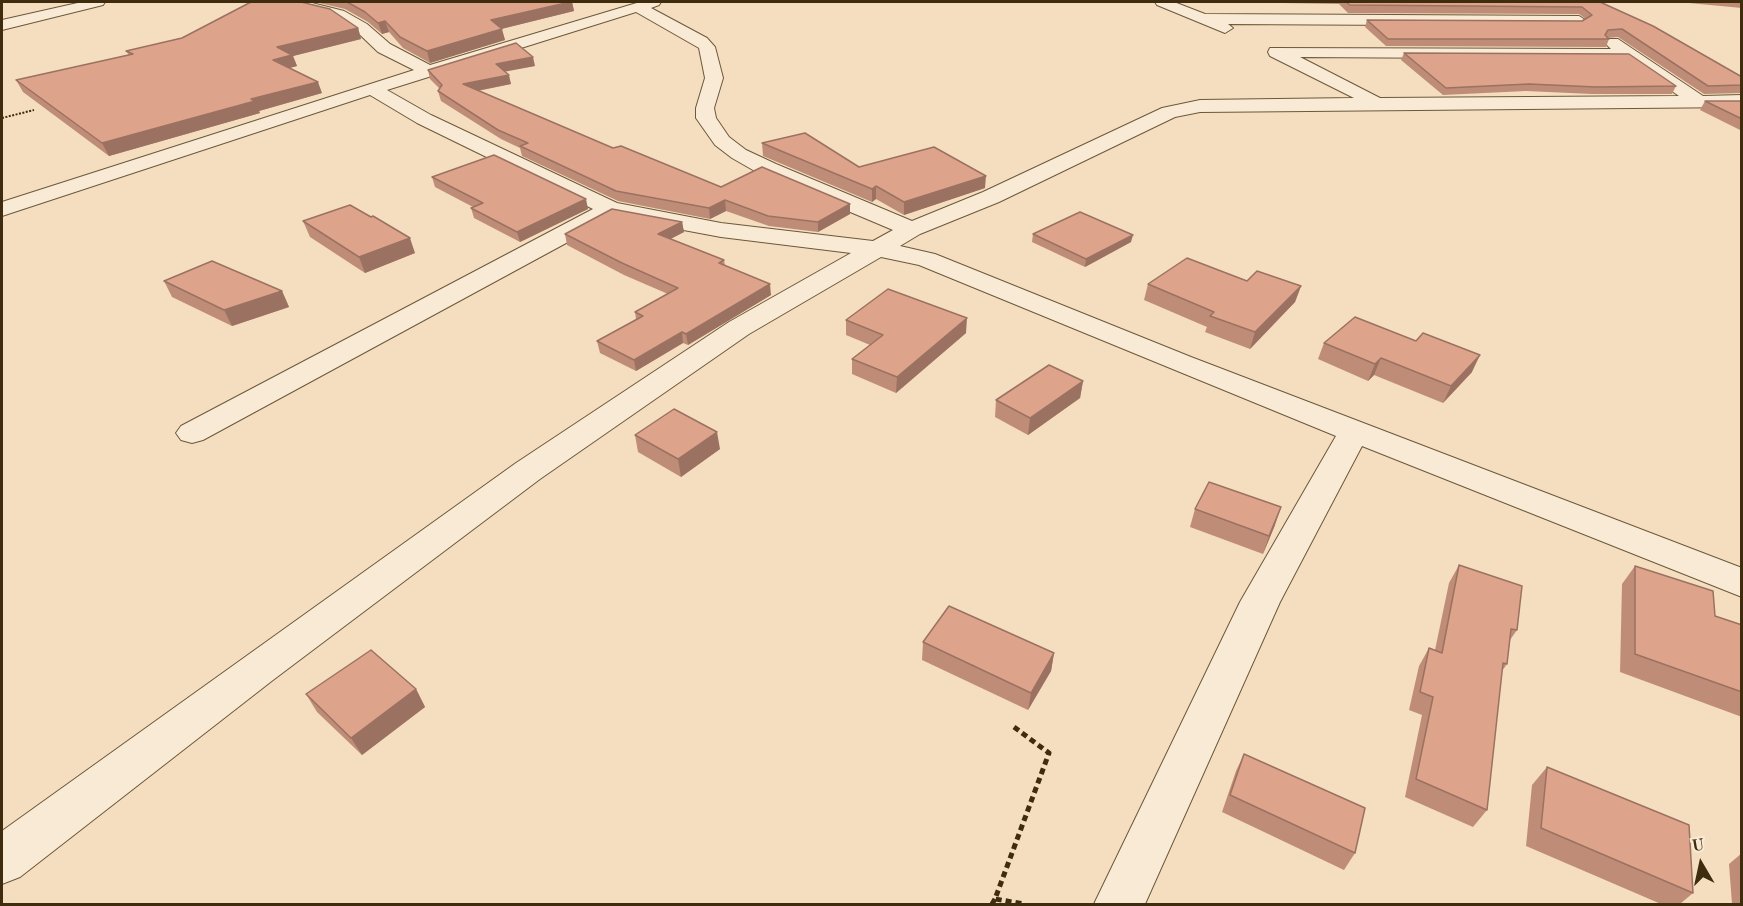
<!DOCTYPE html>
<html>
<head>
<meta charset="utf-8">
<style>
	body { margin:0 }
	#map { position:relative; width:1743px; height:906px; overflow:hidden; background:#f4debf; font-family:"Old Standard TT",serif }
	canvas { display:block }
	.frame { position:absolute; inset:0; border:3px solid #3f2b0e; pointer-events:none }
	.north { position:absolute; left:1671px; top:834px; width:60px; height:60px; -webkit-text-stroke:4px #f8ead5; paint-order:stroke; rotate:351deg; font-size:16px; font-weight:700; line-height:24px; text-align:center; color:#3f2b0e }
	.north::after { content:''; display:block; margin:auto; width:21px; height:27px; background:#3f2b0e; clip-path:polygon(50% 0,100% 100%,50% 72%,0 100%) }
</style>
</head>
<body>
<div id="map">
<canvas width="1743" height="906"></canvas>
<div class="frame"></div>
<div class="north">U</div>
</div>
<script>
const ctx = document.querySelector('canvas').getContext('2d');
ctx.lineJoin = 'round';
const poly = rows => new Path2D(rows.map(r => 'M' + r).join(''));
function stroke(path, color, width, dash) { ctx.strokeStyle = color; ctx.lineWidth = width; ctx.lineCap = dash ? 'butt' : 'round'; ctx.setLineDash(dash || []); ctx.stroke(path); }
function paint(path, color) { ctx.fillStyle = color; ctx.fill(path, 'evenodd'); }
const minor = poly([
	[82,2,105,2,103,5,2,30,2,20,82,2],
	[286,2,308,2,344,11,367,24,390,44,430,65,640,2,661,2,659,5,651,8,707,38,715,47,723,78,714,108,716,118,729,137,746,150,776,164,912,221,983,192,1162,108,1200,100,1354,98,1270,56,1268,52,1270,48,1611,49,1604,42,1606,39,1618,39,1703,96,1742,95,1742,107,1200,112,1175,117,999,202,920,234,900,246,935,254,1191,357,1742,568,1742,597,1362,446,1280,602,1145,904,1094,904,1240,602,1336,436,919,265,881,257,749,334,540,479,273,680,20,877,2,884,2,831,516,463,729,322,851,253,721,237,614,217,203,440,192,443,181,440,176,433,181,426,593,209,417,123,370,95,2,216,2,202,414,70,378,52,355,30,334,17,288,5,286,2],
	[636,12,699,48,705,78,696,108,696,118,715,145,732,158,760,174,893,230,873,241,721,223,617,203,431,115,387,90,636,12],
	[1300,57,1626,59,1679,96,1380,98,1300,57],
	[1155,2,1174,2,1205,14,1579,16,1587,21,1579,26,1228,24,1233,28,1225,33,1157,5,1155,2]
]);
stroke(minor, '#6c583a', 2);
stroke(poly([
	[2,118,34,110]
]), '#3f2b0e', 2, [2, 1.5]);
stroke(poly([
	[1014,727,1049,753,995,899,1024,904],
	[992,904,995,899]
]), '#3f2b0e', 5, [6, 4]);
paint(minor, '#f8ead5');
paint(poly([
	[315,2,572,2,574,11,501,29,505,40,430,63,403,48,389,32,382,34,368,22,345,9],
	[1226,2,1600,2,1742,77,1742,93,1704,94,1618,37,1608,38,1609,39,1606,47,1386,46,1365,27,1367,20,1582,21,1586,19,1579,14,1348,13,1339,4],
	[1678,2,1742,2,1742,8],
	[358,28,361,39,293,56,297,66,290,68,322,93,259,111,260,113,109,156,23,92,16,80,129,55,126,51,182,38],
	[1404,53,1676,86,1672,94,1592,94,1526,91,1443,95,1401,60],
	[535,66,504,71,511,84,478,91,613,148,721,187,850,204,850,214,818,232,769,226,726,211,710,219,618,201,522,156,520,148,501,139,441,101,438,91,440,89,430,79,428,70],
	[1705,101,1742,101,1742,131,1700,110],
	[762,143,859,167,985,188,904,215,876,199,872,202,763,156],
	[432,177,588,209,520,242,474,218,471,208,473,207,435,187],
	[371,217,415,253,365,273,310,237,303,221],
	[682,222,684,232,670,239,724,260,725,266,771,295,688,345,683,343,636,371,600,353,597,341,636,319,635,312,668,294,624,275,567,245,565,234],
	[1033,234,1131,242,1085,267,1032,242],
	[164,281,282,291,289,307,232,326,172,297],
	[1247,281,1301,286,1295,302,1250,349,1205,332,1207,327,1144,300,1148,284],
	[846,320,966,333,896,393,852,374,852,359,870,345,846,335],
	[1324,343,1472,372,1443,403,1374,375,1368,381,1318,359],
	[1083,381,1080,398,1028,435,995,417,996,400],
	[635,435,720,449,681,477,638,452],
	[1195,509,1275,525,1263,554,1190,527],
	[1459,565,1517,630,1510,640,1507,664,1502,671,1487,810,1473,827,1405,797,1422,715,1409,710,1419,666,1429,648,1435,650,1449,583],
	[1635,566,1715,616,1742,625,1742,717,1620,672,1622,584],
	[923,642,1054,653,1051,671,1028,710,922,660],
	[416,689,425,707,362,755,317,712,306,694],
	[1244,754,1355,853,1344,870,1222,812,1236,771],
	[1547,767,1693,893,1680,904,1661,904,1526,846,1532,785],
	[1742,853,1742,904,1732,904,1729,864]
]), '#bf8c78');
paint(poly([
	[572,2,574,11,493,31,491,20],
	[385,21,389,32,382,34,378,23],
	[358,28,361,39,293,56,297,66,277,71,273,60,277,47],
	[502,29,505,40,430,63,427,51],
	[533,57,535,66,498,73,496,64],
	[509,75,511,84,465,93,463,84],
	[318,82,322,93,259,111,260,113,109,156,102,143,251,99],
	[986,176,985,188,904,215,904,202],
	[876,186,876,199,872,202,872,189],
	[586,199,588,209,520,242,517,232],
	[725,200,726,211,710,219,709,208],
	[850,204,850,214,818,232,818,222],
	[682,222,684,232,659,245,658,234],
	[1133,235,1131,242,1085,267,1086,259],
	[410,238,415,253,365,273,359,257],
	[770,284,771,295,688,345,686,334],
	[1301,286,1295,302,1250,349,1255,332],
	[282,291,289,307,232,326,224,310],
	[967,318,966,333,896,393,897,377],
	[682,332,683,343,636,371,634,360],
	[1480,355,1472,372,1443,403,1451,386],
	[1381,358,1374,375,1368,381,1375,364],
	[1083,381,1080,398,1028,435,1030,418],
	[717,432,720,449,681,477,678,459],
	[1281,507,1275,525,1263,554,1269,536],
	[1054,653,1051,671,1028,710,1031,693],
	[416,689,425,707,362,755,351,738]
]), '#9b7261');
const building = poly([
	[251,2,301,2,330,9,358,28,277,47,292,55,273,60,318,82,251,99,255,101,102,143,16,80,133,54,126,51,182,38,251,2],
	[347,2,570,2,491,20,502,29,427,51,400,37,385,21,378,23,365,12,347,2],
	[1346,2,1600,2,1653,26,1742,77,1742,85,1708,86,1622,29,1608,30,1605,35,1609,39,1388,39,1367,20,1582,21,1592,15,1582,7,1350,5,1346,2],
	[516,43,533,57,496,64,509,75,463,84,613,148,621,146,721,187,762,167,850,204,818,222,768,216,725,200,709,208,616,191,520,146,528,143,498,130,438,91,442,85,428,70,516,43],
	[1404,53,1629,54,1676,86,1596,87,1529,84,1446,88,1404,53],
	[1705,101,1742,101,1742,119,1705,101],
	[805,133,859,167,934,147,986,176,904,202,876,186,872,189,762,143,805,133],
	[494,155,586,199,517,232,471,208,483,203,432,177,494,155],
	[350,205,371,217,373,216,410,238,359,257,303,221,350,205],
	[612,209,682,222,658,234,724,260,719,263,770,284,686,334,682,332,634,360,597,341,643,316,635,312,678,288,622,263,565,234,612,209],
	[1080,212,1133,235,1086,259,1033,234,1080,212],
	[1187,258,1247,281,1257,271,1301,286,1255,332,1210,316,1214,312,1148,284,1187,258],
	[212,261,282,291,224,310,164,281,212,261],
	[888,289,967,318,897,377,852,359,883,335,846,320,888,289],
	[1355,317,1416,341,1423,333,1480,355,1451,386,1381,358,1375,364,1324,343,1355,317],
	[1049,365,1083,381,1030,418,996,400,1049,365],
	[674,409,717,432,678,459,635,435,674,409],
	[1209,482,1281,507,1269,536,1195,509,1209,482],
	[1459,565,1522,586,1517,630,1511,629,1507,664,1503,663,1487,810,1416,779,1433,697,1420,692,1429,648,1442,653,1459,565],
	[1635,566,1713,591,1715,616,1742,625,1742,692,1635,654,1635,566],
	[949,606,1054,653,1031,693,923,642,949,606],
	[371,650,416,689,351,738,306,694,371,650],
	[1244,754,1365,808,1355,853,1230,795,1244,754],
	[1547,767,1689,825,1693,893,1541,828,1547,767]
]);
paint(building, '#dea38b');
stroke(building, '#9b7261', 1.5);
</script>
</body>
</html>
